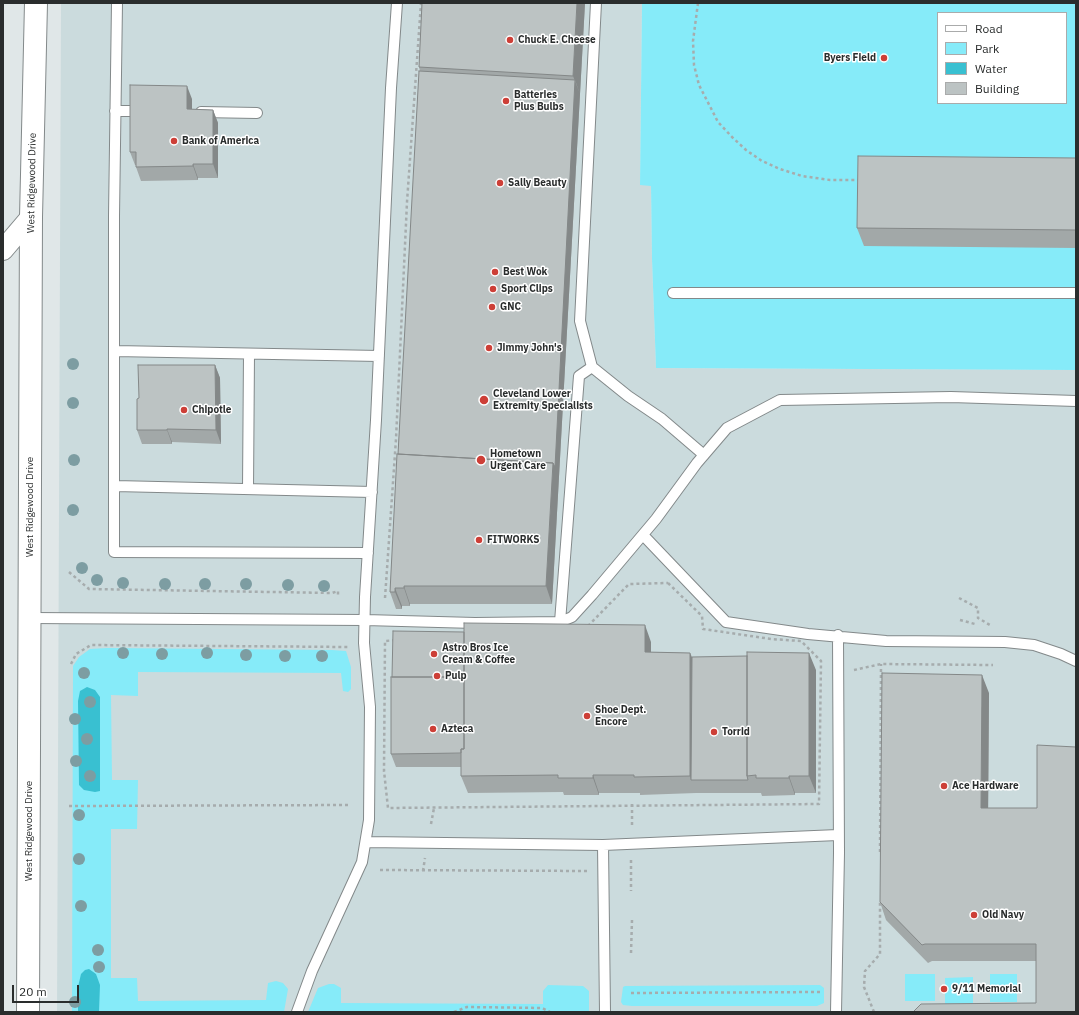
<!DOCTYPE html>
<html>
<head>
<meta charset="utf-8">
<style>
	body { margin:0 }
	#map { position:relative; width:1079px; height:1015px; overflow:hidden; background:#e0e7e8; font-family:"IBM Plex Sans",sans-serif }
	canvas { display:block }
	.frame { position:absolute; inset:0; border:4px solid #2a2d2d; pointer-events:none }
	.legend { position:absolute; left:937px; top:12px; width:130px; height:92px; box-sizing:border-box; background:#fff; border:1px solid #aaabab; margin:0; padding:5px 7px; list-style:none; font-size:12px; color:#2a2d2d }
	.legend li { display:flex; align-items:center; gap:8px; height:20px }
	.legend b { width:20px; border:1px solid #aaabab }
	.scale { position:absolute; left:12px; top:985px; width:67px; height:18px; box-sizing:border-box; border:2px solid #2a2d2d; border-top:0; padding-left:5px; font-size:12px; line-height:14px; white-space:nowrap; color:#2a2d2d; -webkit-text-stroke:3px #fff; paint-order:stroke }
</style>
</head>
<body>
<div id="map">
<canvas width="1079" height="1015"></canvas>
<div class="frame"></div>
<ul class="legend">
<li><b style="height:5px;background:#fff"></b>Road</li>
<li><b style="height:11px;background:#86ebf9"></b>Park</li>
<li><b style="height:11px;background:#39c0d1"></b>Water</li>
<li><b style="height:11px;background:#bcc3c3"></b>Building</li>
</ul>
<div class="scale">20 m</div>
</div>
<script>
const ctx = document.querySelector('canvas').getContext('2d');
ctx.lineJoin = 'round';
function paint(path, color) { ctx.fillStyle = color; ctx.fill(path, 'evenodd'); }
const poly = rows => new Path2D(rows.map(r => 'M' + r).join(''));
function stroke(path, color, width, dash) { ctx.strokeStyle = color; ctx.lineWidth = width; ctx.lineCap = dash ? 'butt' : 'round'; ctx.setLineDash(dash || []); ctx.stroke(path); }
function label(font, color, halo, rows, align = 'center') {
  ctx.font = font + ' "IBM Plex Sans",sans-serif'; ctx.lineWidth = 3; ctx.setLineDash([]); ctx.textBaseline = 'middle'; ctx.strokeStyle = halo; ctx.fillStyle = color; for (const [text, x, y, turn = 0] of rows) {
    ctx.save(); ctx.translate(x, y); ctx.rotate((+turn || 0) * Math.PI / 180); ctx.textAlign = isNaN(turn) ? turn : align; if (halo) ctx.strokeText(text, 0, 0); ctx.fillText(text, 0, 0); ctx.restore();
  }
}
paint(poly([
	[61,3,642,3,640,185,651,185,652,259,656,368,1076,370,1076,1012,57,1012]
]), '#cbdbdd');
paint(poly([
	[642,3,1076,3,1076,370,656,368,652,259,651,186,640,185],
	[938,13,1066,13,1066,103,938,103],
	[107,648,332,650,346,651,351,667,351,689,348,692,343,691,341,673,138,672,138,696,111,695,112,780,138,780,137,829,111,829,111,978,137,978,138,1001,266,1000,268,983,276,981,283,983,288,989,284,1012,72,1012,73,666,79,657,90,649],
	[905,974,935,974,935,1001,905,1001],
	[990,974,1017,974,1017,1002,990,1002],
	[973,977,973,1005,945,1005,945,978],
	[329,984,334,984,341,988,341,1003,543,1004,543,991,548,985,583,986,589,991,589,1012,308,1012,318,988],
	[820,985,824,988,824,1003,817,1006,632,1006,623,1005,621,1002,623,987,625,986]
]), '#86ebf9');
paint(poly([
	[87,687,95,690,100,697,100,791,95,792,84,790,79,785,78,701,80,691],
	[89,969,96,974,100,985,99,1012,78,1012,78,987,81,974,85,970]
]), '#39c0d1');
const lane = poly([
	[117,3,114,216,114,552,368,553],
	[596,3,580,321,592,367,628,396,662,419,704,455],
	[115,111,135,111],
	[201,112,257,113],
	[673,293,1076,293],
	[115,351,379,356],
	[115,486,372,492],
	[248,489,249,354],
	[643,535,726,622,808,634,886,641,1005,642,1034,645,1061,654,1076,661],
	[30,618,365,620,475,623,560,622,572,617,592,595,656,519,697,463,727,428,780,400,951,397,1076,401],
	[560,622,579,376,592,367],
	[366,842,603,845,605,1012],
	[603,845,838,835],
	[297,1012,312,971,362,862,369,820,370,707,364,643,365,597,376,420,391,88,397,3],
	[836,1012,839,853,838,635]
]);
const street = poly([
	[3,250,31,217]
]);
const secondary = poly([
	[28,1012,31,217,36,3]
]);
stroke(lane, '#83898a', 12);
stroke(street, '#83898a', 22);
stroke(secondary, '#83898a', 24);
stroke(poly([
	[698,3,693,41,694,65,699,85,718,122,732,137,746,150,762,161,780,169,802,176,830,180,861,180],
	[69,572,89,589,332,593,338,591,338,595],
	[668,583,702,616,703,629,771,639,801,641,821,661,819,804,388,808,384,771,385,641,419,638,564,636,588,626,629,584,668,583],
	[385,598,396,439,407,202,421,3],
	[959,598,978,608,978,618,990,625],
	[960,620,975,624],
	[71,664,76,654,91,645,348,647],
	[854,670,881,664,993,665],
	[632,804,632,826],
	[69,806,351,805],
	[431,824,434,808],
	[880,852,881,664],
	[631,860,631,891],
	[380,870,587,871],
	[423,871,425,858],
	[631,953,632,920],
	[631,993,821,992],
	[454,1012,467,1007,542,1008,550,1012],
	[874,1012,864,987,865,971,880,954,880,901]
]), '#a6acad', 2.5, [3, 3]);
stroke(lane, '#fff', 10);
stroke(street, '#fff', 20);
stroke(secondary, '#fff', 22);
ctx.fillStyle = '#7d9da2';
for (const [x, y] of [
	[73,364],
	[73,403],
	[74,460],
	[73,510],
	[82,568],
	[97,580],
	[123,583],
	[165,584],
	[205,584],
	[246,584],
	[288,585],
	[324,586],
	[123,653],
	[207,653],
	[162,654],
	[246,655],
	[285,656],
	[322,656],
	[84,673],
	[90,702],
	[75,719],
	[87,739],
	[76,761],
	[90,776],
	[79,815],
	[79,859],
	[81,906],
	[98,950],
	[99,967],
	[75,1002]
]) { ctx.beginPath(); ctx.arc(x, y, 6, 0, 2 * Math.PI); ctx.fill(); }
paint(poly([
	[422,3,585,3,552,604,410,604,410,606,402,606,402,609,396,609,390,592,398,454,420,71,419,67],
	[192,99,192,109,213,110,218,123,218,178,198,178,198,180,141,181,136,167,136,165,135,165,130,152],
	[1076,158,1076,248,864,246,857,228],
	[215,365,220,378,221,444,172,442,172,444,142,444,137,430],
	[651,642,651,652,690,653,692,657,816,670,816,793,795,793,795,795,762,796,761,793,696,793,640,795,640,793,599,793,599,795,564,795,563,792,468,793,461,776,461,767,396,767,391,754],
	[989,693,988,808,1037,808,1076,747,1036,1003,1036,961,932,961,928,963,886,920,880,902]
]), '#a2a8a8');
paint(poly([
	[577,3,585,3,580,94,573,76],
	[575,80,580,94,552,604,546,586],
	[187,86,192,99,192,123,187,109],
	[213,110,218,123,218,178,213,164],
	[193,164,198,178,198,180,193,166],
	[215,365,220,378,221,444,216,430],
	[167,429,172,442,172,444,167,430],
	[404,586,410,604,410,606,404,588],
	[395,588,402,606,402,609,395,592],
	[645,625,651,642,651,670,645,652],
	[690,653,697,670,691,780,690,776],
	[809,653,816,670,816,793,809,776],
	[982,675,989,693,988,826,981,808],
	[593,775,599,793,599,795,593,778],
	[789,776,795,793,795,795,789,778]
]), '#848888');
const building = poly([
	[422,3,577,3,573,76,419,67,422,3],
	[419,71,575,80,555,467,553,463,398,454,419,71],
	[130,85,187,86,187,109,213,110,213,164,193,164,193,166,136,167,136,152,130,152,130,85],
	[858,156,1076,158,1076,230,857,228,858,156],
	[138,365,215,365,216,430,167,429,167,430,137,430,137,399,139,398,138,365],
	[397,454,553,463,546,586,404,586,404,588,395,588,395,592,390,592,397,454],
	[464,623,645,625,645,652,690,653,690,776,634,777,634,775,593,775,593,778,558,778,558,775,461,776,461,749,464,749,464,623],
	[393,631,464,632,464,677,392,677,393,631],
	[747,652,809,653,809,776,789,776,789,778,756,778,756,775,747,776,747,652],
	[747,656,747,776,748,780,691,780,692,657,747,656],
	[882,673,982,675,981,808,1037,808,1037,745,1076,747,1076,1012,913,1012,921,1004,1036,1003,1036,944,925,944,922,945,880,902,882,673],
	[391,677,464,677,464,749,461,749,461,753,391,754,391,677]
]);
paint(building, '#bcc3c3');
stroke(building, '#848888', 1);
for (const [x, y, r, color] of [
	[510,40,4,"#cd3f37"],
	[884,58,4,"#cd3f37"],
	[506,101,4,"#cd3f37"],
	[174,141,4,"#cd3f37"],
	[500,183,4,"#cd3f37"],
	[495,272,4,"#cd3f37"],
	[493,289,4,"#cd3f37"],
	[492,307,4,"#cd3f37"],
	[489,348,4,"#cd3f37"],
	[484,400,5,"#cd3f37"],
	[184,410,4,"#cd3f37"],
	[481,460,5,"#cd3f37"],
	[479,540,4,"#cd3f37"],
	[434,654,4,"#cd3f37"],
	[437,676,4,"#cd3f37"],
	[587,716,4,"#cd3f37"],
	[433,729,4,"#cd3f37"],
	[714,732,4,"#cd3f37"],
	[944,786,4,"#cd3f37"],
	[974,915,4,"#cd3f37"],
	[944,989,4,"#cd3f37"]
]) { const dot = new Path2D(); dot.arc(x, y, r, 0, 2 * Math.PI); ctx.fillStyle = color; ctx.fill(dot); stroke(dot, '#fff', 1.5); }
label('bold 10px', '#2a2d2d', '#fff', [
	["Chuck E. Cheese",518,40],
	["Byers Field",876,58,"right"],
	["Batteries",514,95],
	["Plus Bulbs",514,107],
	["Bank of America",182,141],
	["Sally Beauty",508,183],
	["Best Wok",503,272],
	["Sport Clips",501,289],
	["GNC",500,307],
	["Jimmy John's",497,348],
	["Cleveland Lower",493,394],
	["Extremity Specialists",493,406],
	["Chipotle",192,410],
	["Hometown",490,454],
	["Urgent Care",490,466],
	["FITWORKS",487,540],
	["Astro Bros Ice",442,648],
	["Cream & Coffee",442,660],
	["Pulp",445,676],
	["Shoe Dept.",595,710],
	["Encore",595,722],
	["Azteca",441,729],
	["Torrid",722,732],
	["Ace Hardware",952,786],
	["Old Navy",982,915],
	["9/11 Memorial",952,989]
], 'left');
label('10px', '#2a2d2d', '#fff', [
	["West Ridgewood Drive",32,183,-89],
	["West Ridgewood Drive",30,507,-90],
	["West Ridgewood Drive",29,831,-90]
]);
</script>
</body>
</html>
